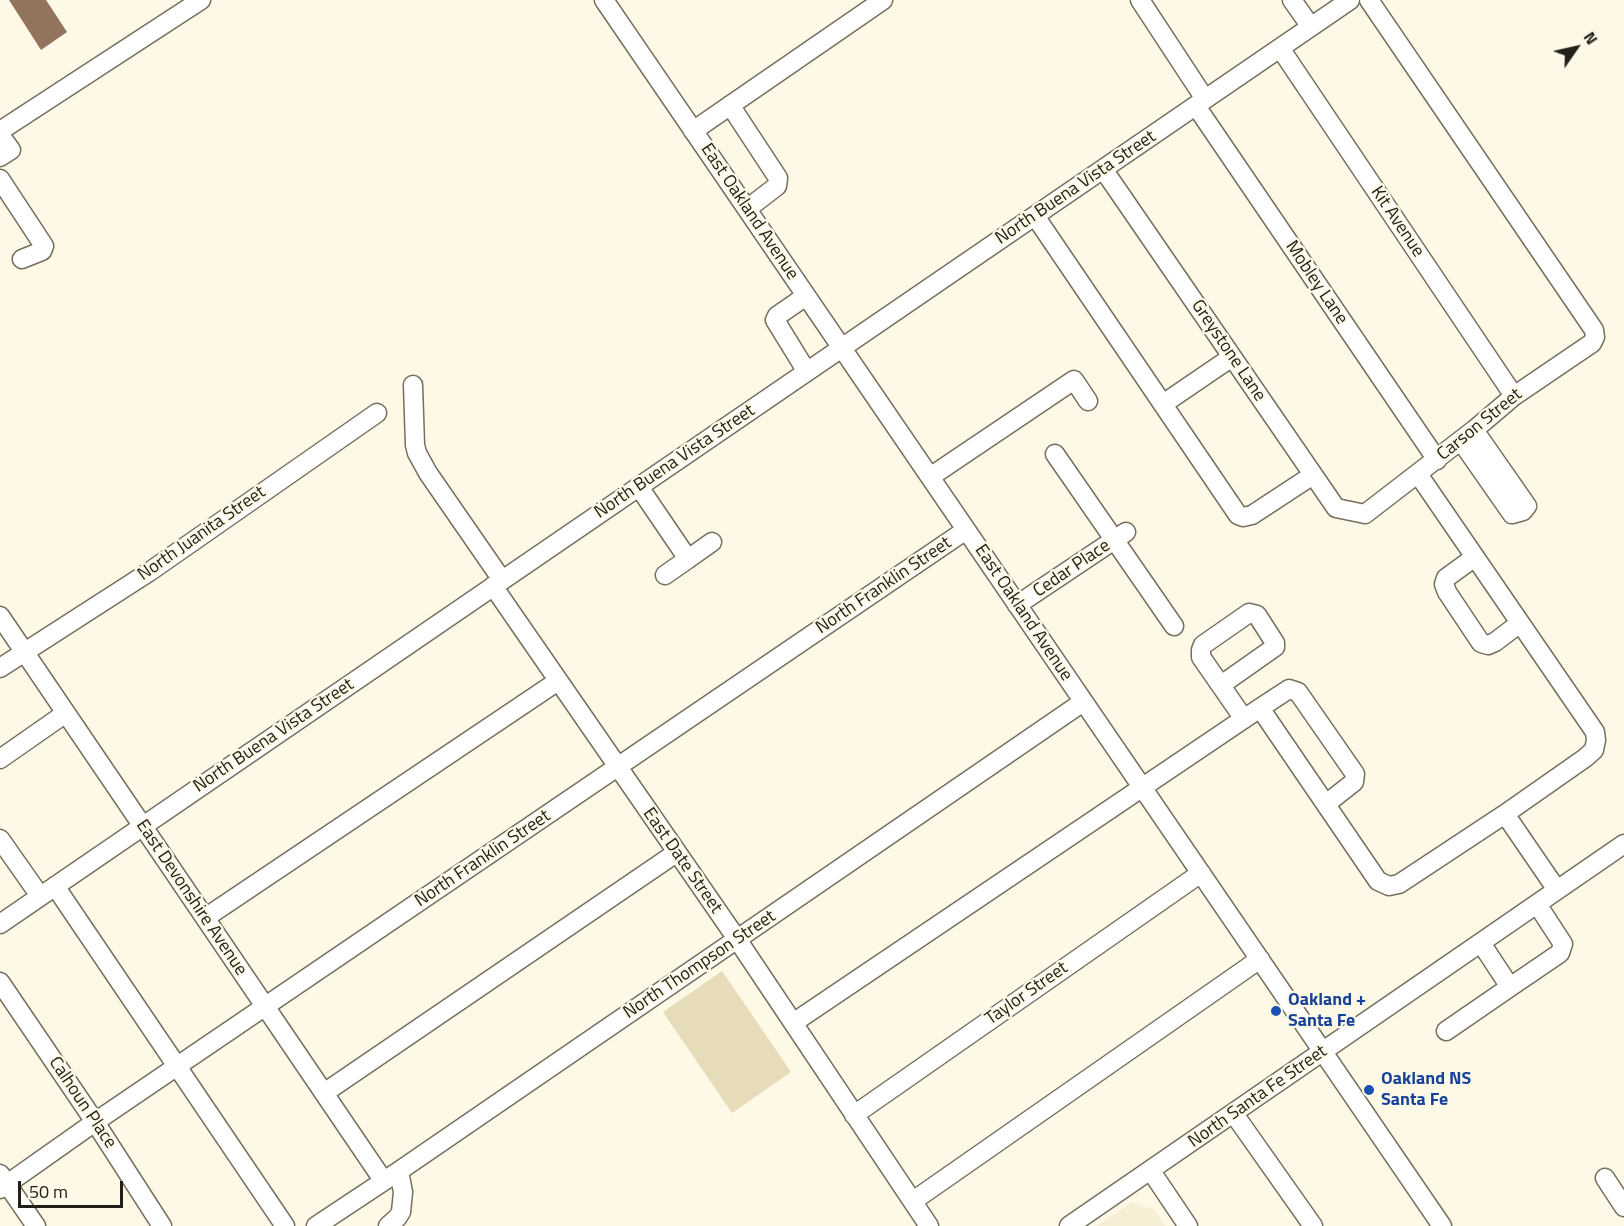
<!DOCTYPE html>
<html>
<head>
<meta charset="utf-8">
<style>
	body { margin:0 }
	#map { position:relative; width:1624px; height:1226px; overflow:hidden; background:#fef9e6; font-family:"Titillium Web",sans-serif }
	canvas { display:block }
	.north { position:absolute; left:1546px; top:18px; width:60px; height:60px; -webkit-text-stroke:4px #fef9e6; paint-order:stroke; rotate:56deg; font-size:16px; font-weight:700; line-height:24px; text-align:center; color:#222019 }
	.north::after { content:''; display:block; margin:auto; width:21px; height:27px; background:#222019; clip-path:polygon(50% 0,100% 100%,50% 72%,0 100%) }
	.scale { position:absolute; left:18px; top:1181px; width:105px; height:27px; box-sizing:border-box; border:3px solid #222019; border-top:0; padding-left:8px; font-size:18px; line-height:21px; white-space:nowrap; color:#222019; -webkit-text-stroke:4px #fef9e6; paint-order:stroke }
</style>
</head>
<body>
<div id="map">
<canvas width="1624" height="1226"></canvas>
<div class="north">N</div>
<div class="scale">50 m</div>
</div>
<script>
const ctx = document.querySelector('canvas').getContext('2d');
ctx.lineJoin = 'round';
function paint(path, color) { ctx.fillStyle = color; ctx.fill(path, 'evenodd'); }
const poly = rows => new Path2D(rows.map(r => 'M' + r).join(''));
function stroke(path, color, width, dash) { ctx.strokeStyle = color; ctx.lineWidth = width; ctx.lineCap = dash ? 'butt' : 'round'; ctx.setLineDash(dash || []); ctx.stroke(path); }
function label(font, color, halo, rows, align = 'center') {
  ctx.font = font + ' "Titillium Web",sans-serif'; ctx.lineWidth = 4.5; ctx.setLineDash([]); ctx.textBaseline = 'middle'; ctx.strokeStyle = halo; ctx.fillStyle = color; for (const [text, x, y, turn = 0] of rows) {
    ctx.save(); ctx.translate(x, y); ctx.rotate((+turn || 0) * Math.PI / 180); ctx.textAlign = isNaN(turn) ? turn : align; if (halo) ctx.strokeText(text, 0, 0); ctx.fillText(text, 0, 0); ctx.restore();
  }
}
paint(poly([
	[1132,1202,1155,1210,1165,1226,1097,1226]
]), '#f7efd5');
paint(poly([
	[722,971,791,1072,732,1113,663,1012]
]), '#e7dcb9');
paint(poly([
	[9,0,46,0,67,32,41,50]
]), '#92735c');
const minor = poly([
	[604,0,1442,1226],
	[1140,0,1205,99],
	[1292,0,1311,27],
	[1280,48,1514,396],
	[730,105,778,178,777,186,747,209],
	[1196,106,1437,460],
	[0,131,201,0],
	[693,131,883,0],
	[0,135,11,150,0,157],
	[1103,169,1336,508,1365,514,1474,430,1514,396,1592,343,1595,337,1594,330,1369,0],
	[0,179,44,246,42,251,22,259],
	[1035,216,1238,515,1243,517,1252,515,1313,475],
	[806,296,777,316,775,320,807,372],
	[413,385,415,445,417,453,428,473,502,580],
	[1163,404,1232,357],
	[1461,441,1512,514,1523,511,1527,506,1474,430],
	[1055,454,1174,626],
	[1418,474,1595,732,1596,740,1594,750,1585,758,1505,814],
	[930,477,1074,380,1088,401],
	[639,487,688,559,712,542],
	[1475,557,1446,578,1444,584,1447,592,1481,643,1488,645,1495,642,1520,623],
	[665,575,688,559],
	[493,586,737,939,929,1226],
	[1017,605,1126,532],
	[0,616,383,1180],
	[0,668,149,572,377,413],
	[1221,685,1275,647,1275,643,1257,615,1249,613,1203,645,1201,650,1201,657,1244,719],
	[1260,708,1289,689,1298,692,1355,774,1354,782,1326,804],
	[0,759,66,713],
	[0,839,40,896],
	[55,886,285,1226],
	[205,918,558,681],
	[0,924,1350,0],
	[1481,943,1510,987,1560,953,1563,944,1537,904],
	[0,982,95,1122,162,1226],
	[793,1023,1260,708,1378,881,1389,886,1399,884,1505,814,1557,890],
	[1446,1031,1510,987],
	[324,1093,676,853],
	[1234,1114,1313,1226],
	[854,1115,1201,873],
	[1151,1171,1188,1226],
	[0,1174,36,1226],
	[1605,1178,1624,1207],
	[0,1189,95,1122,966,530],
	[913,1201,1260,959],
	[316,1226,399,1171,1083,702],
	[388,1226,397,1218,401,1212,403,1192,399,1171],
	[1069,1226,1624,844]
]);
stroke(minor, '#756f5f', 21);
stroke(minor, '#fff', 18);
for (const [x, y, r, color] of [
	[1276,1011,6,"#1a4fb4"],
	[1369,1090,6,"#1a4fb4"]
]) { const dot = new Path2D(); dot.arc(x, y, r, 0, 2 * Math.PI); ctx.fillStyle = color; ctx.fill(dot); stroke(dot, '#fef9e6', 2); }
label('18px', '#222019', '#fef9e6', [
	["North Buena Vista Street",1076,188,-34],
	["East Oakland Avenue",749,212,56],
	["Kit Avenue",1397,222,56],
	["Mobley Lane",1316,283,56],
	["Greystone Lane",1228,351,56],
	["Carson Street",1480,425,-39],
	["North Buena Vista Street",675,462,-34],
	["North Juanita Street",202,534,-35],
	["Cedar Place",1072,569,-34],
	["North Franklin Street",884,586,-34],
	["East Oakland Avenue",1023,613,56],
	["North Buena Vista Street",274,736,-34],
	["North Franklin Street",483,859,-34],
	["East Date Street",682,861,55],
	["East Devonshire Avenue",191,898,56],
	["North Thompson Street",700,965,-34],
	["Taylor Street",1027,994,-35],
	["North Santa Fe Street",1258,1097,-35],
	["Calhoun Place",82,1103,56]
]);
label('bold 18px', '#164399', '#fef9e6', [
	["Oakland +",1288,1001],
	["Santa Fe",1288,1022],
	["Oakland NS",1381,1080],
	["Santa Fe",1381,1101]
], 'left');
</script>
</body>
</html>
